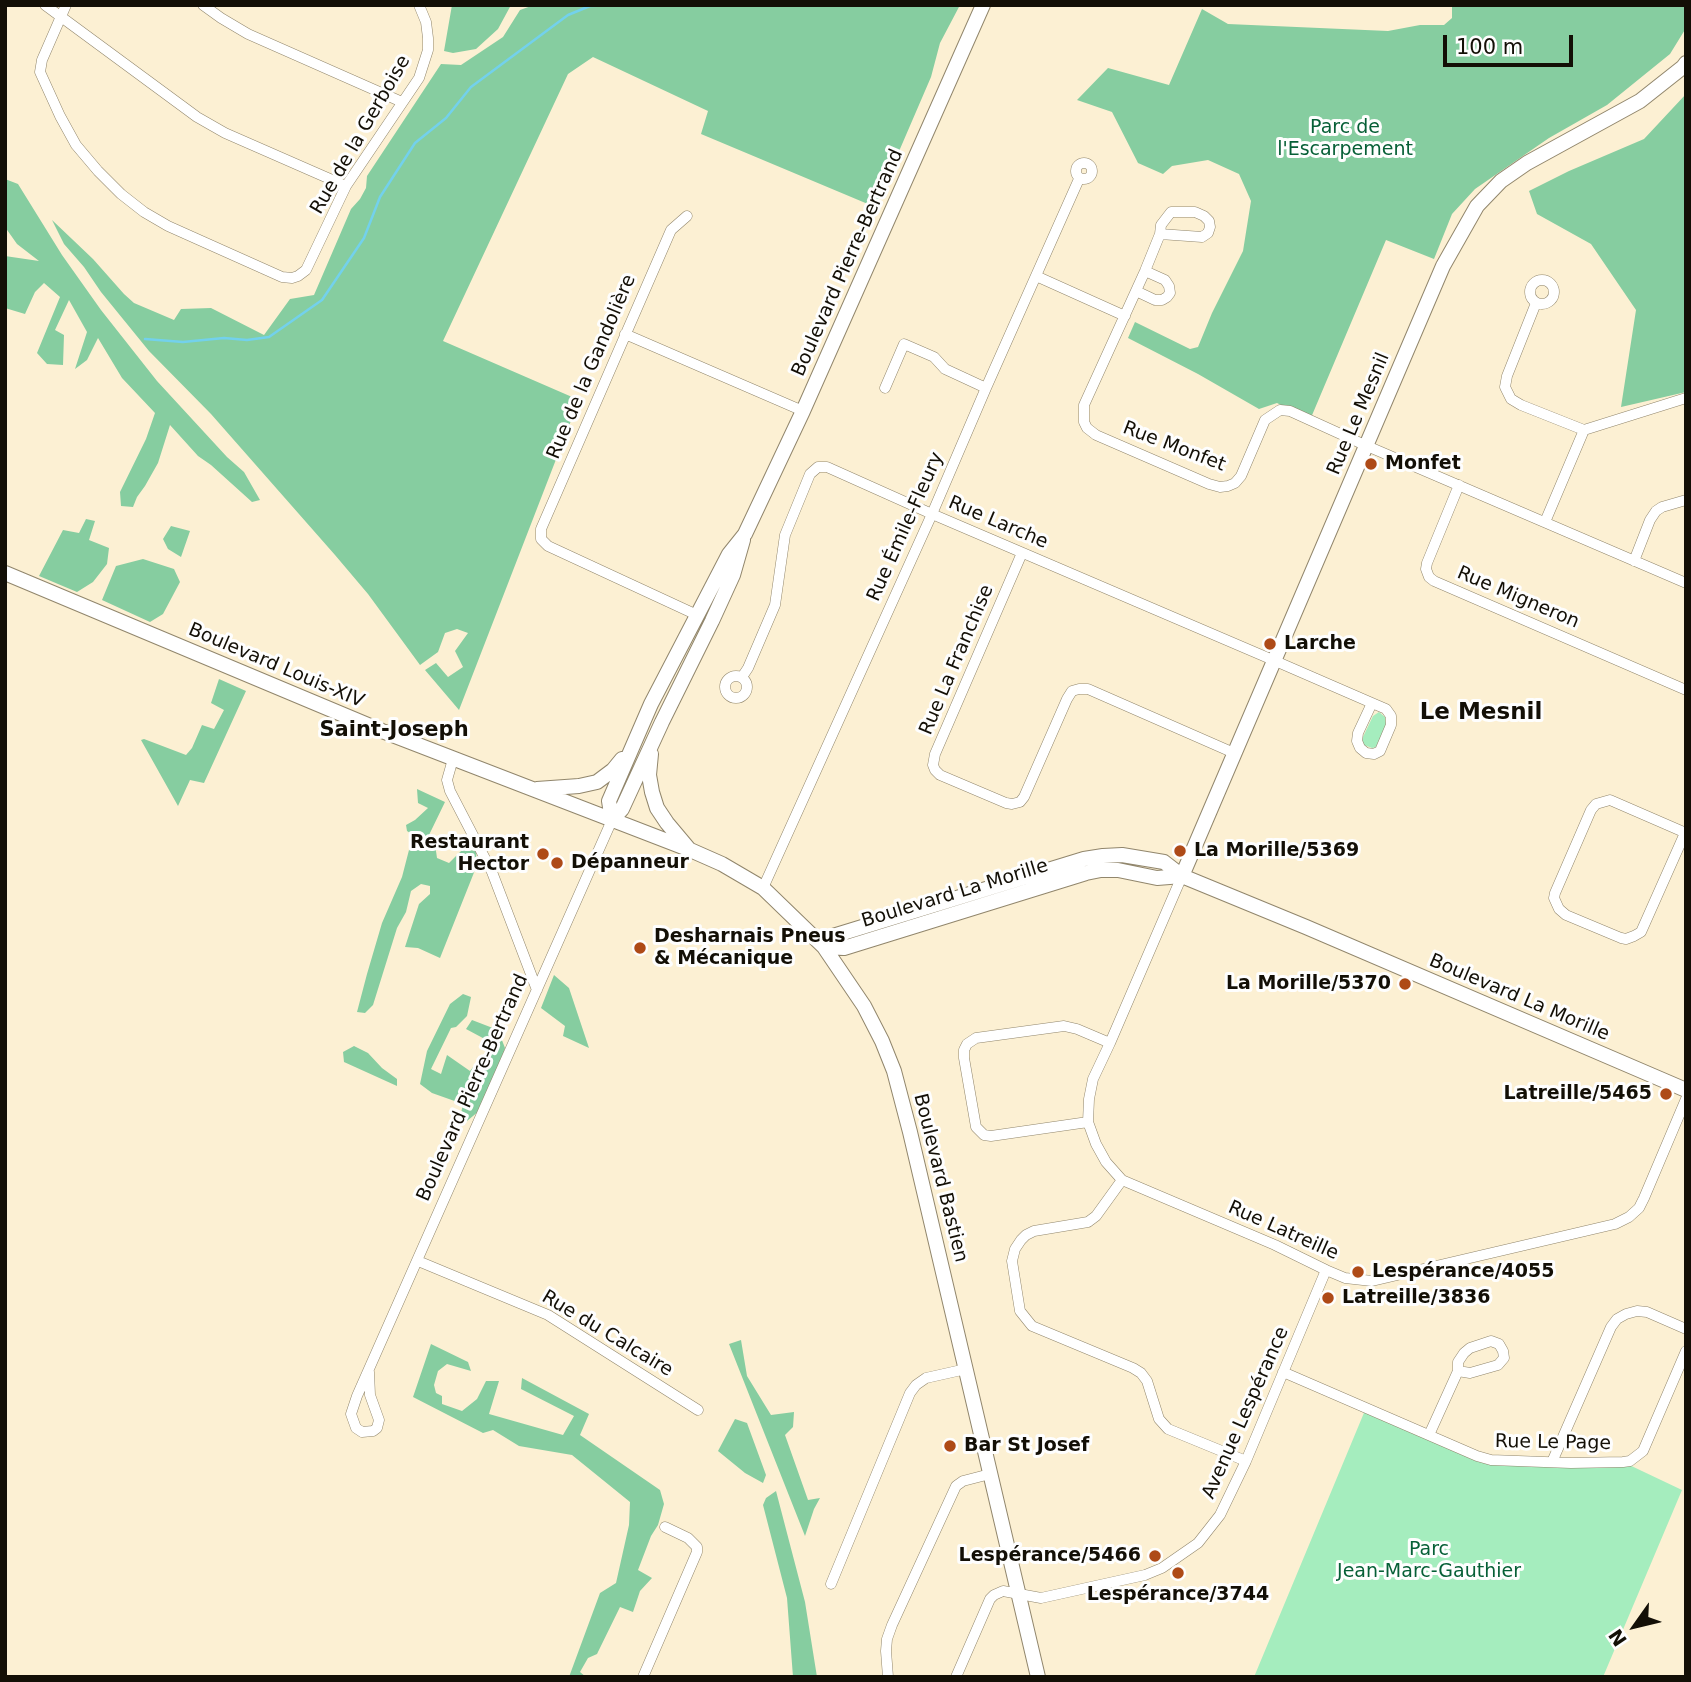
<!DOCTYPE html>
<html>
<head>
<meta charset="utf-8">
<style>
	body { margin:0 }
	#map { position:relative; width:1691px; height:1682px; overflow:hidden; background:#fcf0d3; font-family:"DejaVu Sans",sans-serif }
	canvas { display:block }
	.frame { position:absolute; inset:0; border:7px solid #130f06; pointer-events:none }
	.north { position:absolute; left:1600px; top:1591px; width:70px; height:70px; -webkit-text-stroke:5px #fefefe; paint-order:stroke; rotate:236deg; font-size:19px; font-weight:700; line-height:28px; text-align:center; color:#130f06 }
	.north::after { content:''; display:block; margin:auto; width:24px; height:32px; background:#130f06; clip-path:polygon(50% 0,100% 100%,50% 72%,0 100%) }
	.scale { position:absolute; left:1443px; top:35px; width:130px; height:32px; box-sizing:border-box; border:4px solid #130f06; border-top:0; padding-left:9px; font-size:21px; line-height:24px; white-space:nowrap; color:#130f06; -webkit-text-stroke:5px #fefefe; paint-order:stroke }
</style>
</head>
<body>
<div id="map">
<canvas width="1691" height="1682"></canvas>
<div class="frame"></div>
<div class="north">N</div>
<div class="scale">100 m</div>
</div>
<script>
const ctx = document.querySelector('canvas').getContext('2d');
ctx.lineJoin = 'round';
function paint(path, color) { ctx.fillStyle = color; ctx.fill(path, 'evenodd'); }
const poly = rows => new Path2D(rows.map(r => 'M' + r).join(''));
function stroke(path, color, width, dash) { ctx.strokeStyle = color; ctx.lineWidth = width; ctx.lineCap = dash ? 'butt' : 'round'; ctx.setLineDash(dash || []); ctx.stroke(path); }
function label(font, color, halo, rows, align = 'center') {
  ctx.font = font + ' "DejaVu Sans",sans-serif'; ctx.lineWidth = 6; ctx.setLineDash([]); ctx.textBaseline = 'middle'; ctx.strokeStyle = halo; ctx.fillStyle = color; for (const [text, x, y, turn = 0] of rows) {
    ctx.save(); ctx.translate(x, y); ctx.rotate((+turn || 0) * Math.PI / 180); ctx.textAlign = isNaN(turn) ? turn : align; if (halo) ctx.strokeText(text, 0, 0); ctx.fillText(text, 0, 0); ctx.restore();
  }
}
paint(poly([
	[1379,712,1385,717,1386,725,1377,747,1372,748,1364,745,1362,739,1373,716],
	[1366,1408,1477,1456,1623,1462,1682,1490,1603,1677,1254,1677]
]), '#a5edbe');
paint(poly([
	[452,5,511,5,498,29,476,49,453,53,444,51],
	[534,5,960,5,940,43,931,77,875,207,701,134,708,111,593,57,568,74,443,341,579,400,459,710,425,670,436,663,448,677,463,667,455,651,468,633,457,629,445,633,438,652,420,665,368,594,335,555,211,414,149,351,101,292,84,267,64,244,52,220,93,259,124,294,134,303,174,320,181,309,211,308,264,335,290,299,314,295,351,209,360,199,366,188,367,176,441,64,461,65,503,37,520,10],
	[1452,5,1686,5,1686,28,1670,54,1607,105,1549,138,1475,189,1452,214,1434,259,1386,240,1310,420,1277,403,1259,409,1198,374,1128,338,1135,322,1190,349,1198,347,1212,313,1243,251,1251,201,1239,174,1208,160,1172,166,1163,174,1138,163,1112,112,1077,100,1108,68,1169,85,1202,9,1228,24,1388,31,1420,25,1444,25,1452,18],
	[1686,94,1686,392,1621,407,1636,310,1591,244,1537,214,1529,191,1569,171,1644,139],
	[5,179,18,184,62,255,101,310,157,381,227,457,244,472,260,500,252,502,211,465,198,456,170,425,158,463,145,486,137,497,133,507,121,506,120,492,146,439,155,413,122,378,98,338,87,360,75,369,87,332,69,300,55,330,64,335,63,365,47,364,37,353,60,297,44,283,35,292,25,314,5,308,5,256,39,261,17,244,5,227],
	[86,519,95,521,89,540,109,548,107,564,93,582,77,592,39,576,63,530,79,533],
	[171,526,190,531,181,557,168,549,163,539],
	[143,559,174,569,180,582,163,614,150,622,102,600,116,566],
	[219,679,246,691,204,783,190,780,178,806,141,740,144,739,186,755,192,748,202,725,214,729,224,710,211,703],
	[417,789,445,802,429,835,435,844,437,858,449,863,463,849,476,851,477,865,440,958,418,948,405,947,419,904,430,894,430,886,421,884,411,891,406,912,397,928,373,1005,365,1013,357,1012,367,974,382,923,402,877,409,850,418,838,407,831,406,825,415,820,428,808,418,803],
	[554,975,569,988,589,1048,563,1036,565,1026,541,1008],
	[463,994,471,997,467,1016,456,1027,451,1028,431,1069,441,1074,447,1055,470,1071,474,1066,481,1066,494,1044,466,1029,472,1020,498,1030,505,1048,495,1080,479,1111,467,1121,459,1123,463,1104,432,1093,420,1084,427,1051,450,1004],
	[354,1046,368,1053,382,1068,397,1079,397,1086,344,1062,343,1052],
	[741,1340,747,1376,771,1415,794,1412,793,1427,785,1435,808,1500,820,1498,814,1509,805,1536,729,1344],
	[431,1344,468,1362,471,1371,447,1364,438,1371,434,1385,436,1393,442,1396,442,1404,462,1411,477,1399,486,1381,499,1381,489,1414,563,1435,574,1416,521,1389,522,1378,589,1414,580,1435,660,1490,664,1504,658,1525,651,1536,638,1570,652,1578,640,1591,633,1612,620,1607,597,1654,588,1658,580,1672,586,1677,569,1677,600,1593,616,1583,629,1525,630,1502,572,1455,519,1446,493,1430,483,1433,413,1397],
	[735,1419,747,1423,766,1475,763,1483,745,1473,718,1451],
	[776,1491,805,1602,817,1677,793,1677,787,1598,763,1505,766,1498]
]), '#86cda0');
stroke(poly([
	[145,339,183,342,224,338,247,340,269,337,322,300,364,238,380,197,415,143,446,118,471,87,568,15,590,6,621,5]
]), '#73d1ec', 2.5);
const street = poly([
	[45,5,197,117,225,133,346,186],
	[66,5,42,60,40,72,60,116,76,145,98,171,121,194,144,212,168,226,282,277,292,278,298,276,306,270,346,186,419,78,428,50,428,38,426,22,419,5],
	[203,5,221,18,248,34,402,102],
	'1076 171a8 8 0 1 1 16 0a8 8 0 1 1-16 0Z',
	[687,216,671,230,541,529,541,539,548,546,697,615],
	[1160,234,1202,237,1208,233,1210,227,1209,221,1204,216,1195,212,1171,212,1161,225,1160,234,1145,271,1084,405,1084,422,1087,428,1096,435,1209,484,1220,487,1228,486,1235,483,1241,476,1265,420,1280,410,1290,411,1367,446,1686,583],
	[1036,276,1125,316],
	'1530 292a12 12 0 1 1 24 0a12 12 0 1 1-24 0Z',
	[1136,291,1155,300,1162,300,1167,297,1170,293,1169,286,1165,280,1145,271],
	[1536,303,1507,376,1505,387,1511,399,1521,405,1584,430],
	[625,334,803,411],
	[885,388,904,344,934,357,945,369,986,388],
	[1459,485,1427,563,1426,569,1429,577,1434,581,1686,690],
	[1545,522,1584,430,1686,398],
	[1022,553,935,754,933,765,935,770,940,775,1006,803,1012,804,1020,802,1024,797,1067,699,1072,691,1079,689,1088,689,1234,753],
	[1634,561,1650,520,1656,511,1662,507,1686,500],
	'725 687a11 11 0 1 1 22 0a11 11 0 1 1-22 0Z',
	[742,677,748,668,775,605,785,535,810,474,818,467,827,467,932,514,1273,660,1372,703,1386,709,1391,716,1391,725,1380,751,1374,754,1366,753,1360,748,1357,741,1358,733,1372,703],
	[453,759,447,780,450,791,492,872,537,990],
	[1685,833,1641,932,1634,936,1626,939,1621,938,1566,915,1559,909,1554,898,1555,893,1591,810,1596,804,1610,800,1686,833],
	[1182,876,1110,1043,1093,1079,1089,1099,1088,1122,1096,1144,1106,1162,1122,1180,1275,1245,1326,1270,1345,1278,1372,1281,1615,1224,1629,1217,1639,1208,1644,1198,1686,1099],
	[763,888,932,514,986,388,1079,179],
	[1088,1122,991,1136,984,1135,976,1127,964,1058,964,1050,967,1044,976,1038,1064,1026,1077,1029,1110,1043],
	[1122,1180,1096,1216,1088,1222,1034,1231,1026,1235,1021,1240,1015,1249,1012,1261,1020,1311,1032,1326,1133,1368,1141,1373,1147,1381,1159,1419,1168,1429,1246,1461],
	[418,1261,548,1315,698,1410],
	[369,1372,370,1395,379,1420,377,1428,373,1431,362,1432,356,1428,351,1414,357,1396,612,820],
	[1283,1372,1477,1456,1491,1460,1571,1463,1623,1462,1630,1461,1643,1451,1686,1351],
	[1429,1435,1458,1371,1458,1362,1464,1353,1470,1348,1491,1341,1499,1344,1503,1351,1504,1358,1498,1365,1470,1373,1458,1371],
	[1552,1462,1611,1327,1617,1319,1626,1314,1637,1311,1647,1312,1686,1329],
	[831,1584,910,1393,916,1385,926,1378,966,1369],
	[643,1677,697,1552,697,1547,688,1538,665,1527],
	[888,1677,886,1651,887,1639,892,1625,956,1486,963,1481,990,1474],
	[956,1677,990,1599,994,1595,1003,1591,1041,1598,1145,1575,1162,1568,1198,1543,1220,1515,1246,1461,1326,1270]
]);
const secondary = poly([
	[5,573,382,731,688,849,722,864,763,888,824,947,864,1006,882,1041,894,1071,910,1132,1038,1677],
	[651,754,649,775,652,792,657,808,667,823,688,848],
	[537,789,579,786,597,782,613,770,622,759],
	[612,820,609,801,651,704,729,554,745,534,803,411,983,5],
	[612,820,622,809,662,722,712,621,733,575,743,540],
	[1182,876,1443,266,1477,206,1501,181,1527,163,1640,101,1683,67,1686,63],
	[824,947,833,936,1084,859,1103,856,1122,855,1164,862,1182,876,1306,927,1686,1090],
	[824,947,844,948,1086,873,1101,870,1118,870,1157,878,1182,876]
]);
stroke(street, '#91866c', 11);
stroke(secondary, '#91866c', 16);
stroke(street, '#fff', 10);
stroke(secondary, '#fff', 14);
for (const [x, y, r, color] of [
	[1371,464,7,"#ae4a17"],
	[1270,644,7,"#ae4a17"],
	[1180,851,7,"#ae4a17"],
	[543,854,7,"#ae4a17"],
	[557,863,7,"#ae4a17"],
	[640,948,7,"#ae4a17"],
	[1405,984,7,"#ae4a17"],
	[1666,1094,7,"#ae4a17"],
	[1358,1272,7,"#ae4a17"],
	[1328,1298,7,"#ae4a17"],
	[950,1446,7,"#ae4a17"],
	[1155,1556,7,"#ae4a17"],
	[1178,1573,7,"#ae4a17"]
]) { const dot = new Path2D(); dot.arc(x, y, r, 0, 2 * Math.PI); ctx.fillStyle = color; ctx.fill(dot); stroke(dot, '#fefefe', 2.5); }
label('19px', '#065f36', '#fefefe', [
	["Parc de",1345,128],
	["l'Escarpement",1345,150],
	["Parc",1429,1550],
	["Jean-Marc-Gauthier",1429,1572]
]);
label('19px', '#130f06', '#fefefe', [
	["Rue de la Gerboise",361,135,-60],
	["Boulevard Pierre-Bertrand",848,263,-66],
	["Rue de la Gandolière",592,367,-67],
	["Rue Le Mesnil",1359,414,-67],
	["Rue Monfet",1174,447,21],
	["Rue Larche",998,523,23],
	["Rue Émile-Fleury",906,527,-66],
	["Rue Migneron",1518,598,23],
	["Rue La Franchise",957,660,-67],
	["Boulevard Louis-XIV",276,666,23],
	["Boulevard La Morille",955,894,-17],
	["Boulevard La Morille",1519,998,23],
	["Boulevard Pierre-Bertrand",473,1088,-66],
	["Boulevard Bastien",940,1178,76],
	["Rue Latreille",1283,1231,24],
	["Rue du Calcaire",607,1334,31],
	["Avenue Lespérance",1246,1413,-66],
	["Rue Le Page",1553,1443,1]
]);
label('bold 19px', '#130f06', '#fefefe', [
	["Monfet",1385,464],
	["Larche",1284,644],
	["Restaurant",529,843,"right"],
	["Hector",529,865,"right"],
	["La Morille/5369",1194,851],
	["Dépanneur",571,863],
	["Desharnais Pneus",654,937],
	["& Mécanique",654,959],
	["La Morille/5370",1391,984,"right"],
	["Latreille/5465",1652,1094,"right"],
	["Lespérance/4055",1372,1272],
	["Latreille/3836",1342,1298],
	["Bar St Josef",964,1446],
	["Lespérance/5466",1141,1556,"right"],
	["Lespérance/3744",1178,1595,"center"]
], 'left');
label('bold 21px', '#130f06', '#fefefe', [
	["Saint-Joseph",394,731]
]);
label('bold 23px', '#130f06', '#fefefe', [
	["Le Mesnil",1481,713]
]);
</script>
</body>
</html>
